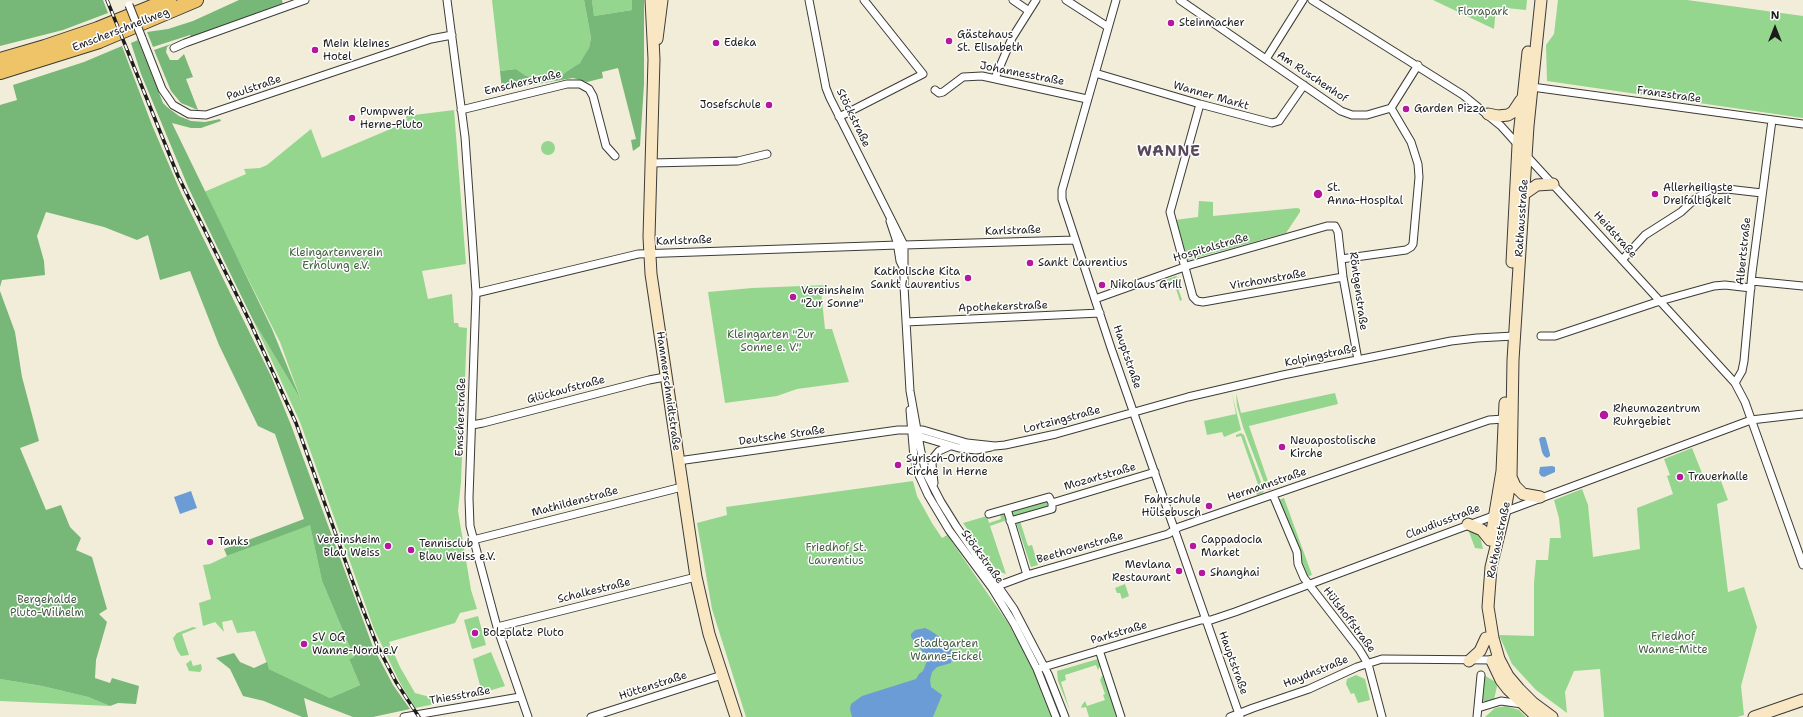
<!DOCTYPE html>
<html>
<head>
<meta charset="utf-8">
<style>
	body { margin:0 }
	#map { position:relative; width:1803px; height:717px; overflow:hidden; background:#f2edd9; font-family:"Shantell Sans",sans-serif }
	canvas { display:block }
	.north { position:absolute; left:1755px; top:8px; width:40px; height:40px; -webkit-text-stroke:3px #fff; paint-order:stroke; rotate:0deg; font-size:11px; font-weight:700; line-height:16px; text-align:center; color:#1c1c1c }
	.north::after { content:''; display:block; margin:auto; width:14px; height:18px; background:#1c1c1c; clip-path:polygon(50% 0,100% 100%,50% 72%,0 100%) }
</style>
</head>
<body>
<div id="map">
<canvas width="1803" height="717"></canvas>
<div class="north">N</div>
</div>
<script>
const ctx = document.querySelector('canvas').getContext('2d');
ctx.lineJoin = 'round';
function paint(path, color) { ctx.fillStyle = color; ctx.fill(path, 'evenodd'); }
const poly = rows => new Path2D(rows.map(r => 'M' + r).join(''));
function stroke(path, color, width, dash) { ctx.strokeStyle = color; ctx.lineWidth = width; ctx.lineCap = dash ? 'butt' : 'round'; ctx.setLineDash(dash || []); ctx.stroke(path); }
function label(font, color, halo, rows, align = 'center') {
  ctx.font = font + ' "Shantell Sans",sans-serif'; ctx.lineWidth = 3; ctx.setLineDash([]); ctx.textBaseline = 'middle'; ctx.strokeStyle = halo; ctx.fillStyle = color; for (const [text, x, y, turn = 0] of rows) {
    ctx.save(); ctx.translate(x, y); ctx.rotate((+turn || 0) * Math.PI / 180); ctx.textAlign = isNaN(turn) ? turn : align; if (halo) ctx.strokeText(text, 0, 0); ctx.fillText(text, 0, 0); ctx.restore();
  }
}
paint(poly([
	[492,0,584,0,591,38,589,48,586,56,580,63,569,72,548,79,526,76,516,69,500,71],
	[592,0,632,0,632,10,594,16],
	[1433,0,1527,0,1526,10,1496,7,1494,29],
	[1558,0,1687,0,1803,16,1803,118,1547,81,1546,45,1554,34],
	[454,110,466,264,422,271,428,299,452,294,454,323,458,323,459,327,467,328,461,482,458,511,471,590,477,609,460,613,455,623,389,642,400,667,415,693,430,697,435,704,415,708,399,681,374,629,300,422,253,320,301,400,280,342,204,192,246,174,244,169,260,168,267,165,311,129,322,158,407,122,406,116],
	'541 148a7 7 0 1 1 14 0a7 7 0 1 1-14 0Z',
	[1199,201,1213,202,1213,216,1297,208,1300,209,1300,212,1286,233,1188,260,1175,220,1198,217],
	[1176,276,1182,280,1176,282,1182,300,1180,301,1173,280,1166,282,1165,280],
	[827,285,827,291,821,291,825,329,832,329,849,382,797,389,777,396,725,403,708,292,752,288],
	[1236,393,1241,413,1335,393,1338,404,1249,426,1271,490,1267,490,1243,427,1237,406],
	[1232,394,1241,430,1224,437,1222,432,1207,435,1204,421,1236,414],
	[1241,433,1244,435,1247,444,1264,490,1263,493,1257,495,1256,492,1260,490,1241,436,1236,437,1236,435],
	[1692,448,1704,478,1718,473,1728,500,1717,504,1728,592,1744,587,1757,627,1741,686,1744,715,1737,717,1604,717,1600,669,1574,671,1565,692,1567,713,1536,690,1512,664,1499,635,1534,636,1534,583,1536,560,1548,560,1550,538,1561,538,1559,518,1554,500,1582,489,1588,505,1593,557,1640,549,1637,508,1673,494,1667,476,1670,475,1664,459],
	[913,481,917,496,932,523,942,538,949,534,950,539,1008,623,1033,667,1053,717,746,717,712,609,697,523,727,515,726,507],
	[1284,498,1312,575,1306,577,1301,563,1302,560,1285,513,1282,512,1278,500],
	[1046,501,1048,507,1013,519,1011,511],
	[1004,513,1007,520,990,526,1006,574,997,571,963,523,987,516,989,523,1001,519,1000,514],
	[1020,521,1028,546,1032,545,1038,565,1031,567,1016,522],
	[310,524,322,581,354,657,349,659,360,685,330,698,269,669,255,631,237,633,232,620,222,622,224,632,215,622,203,626,199,603,211,599,203,565,210,564,227,556],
	[1469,532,1474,532,1480,536,1483,549,1475,548],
	[1125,584,1129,596,1122,599,1120,593,1117,593,1115,588],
	[478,616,486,645,472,649,464,620],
	[193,627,197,628,182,634,189,655,181,656,177,650,173,638,177,633],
	[491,652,505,686,482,693,473,659],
	[1098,659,1100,666,1098,670,1096,665,1065,675,1066,680,1061,682,1070,711,1058,681,1057,671],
	[191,660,193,666,201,664,202,669,200,672,189,671,186,664],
	[1106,674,1120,717,1089,717,1086,707,1081,708,1082,705,1085,701,1087,706,1105,700,1103,695,1105,694,1100,680,1102,676],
	[1356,675,1365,679,1370,700,1358,703,1354,693,1351,694,1346,684,1347,679],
	[1484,675,1494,681,1497,686,1494,700,1486,702,1482,700],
	[0,679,42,686,88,697,110,706,0,701],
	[1506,706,1519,710,1526,717,1485,717,1495,708]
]), '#94d68d');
paint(poly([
	[0,0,103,0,108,13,63,30,0,46],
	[239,0,282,0,283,5,191,37,190,35,153,47,147,32,168,29,193,21],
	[584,0,592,0,594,16,632,10,632,0,644,0,644,84,640,146,633,151,631,140,636,139,618,68,602,72,603,78,587,82,573,78,502,90,500,71,516,69,526,76,548,79,562,75,580,63,589,48,591,38],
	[138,40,163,103,167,107,179,116,191,121,205,122,220,119,221,121,201,128,191,128,172,123,272,329,301,400,253,320,189,189,141,74,131,43],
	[171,44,167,47,166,52,170,60,178,60,184,54,193,77,186,79,198,110,181,103,171,91,154,50],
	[122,46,152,125,181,193,271,376,291,425,373,647,393,685,410,709,373,717,353,717,304,698,308,717,302,717,264,701,243,696,230,669,216,658,234,653,240,662,254,668,267,662,269,669,330,698,360,685,349,659,354,657,322,581,310,525,227,556,224,549,304,519,275,434,258,426,219,345,190,271,160,280,148,235,137,240,104,227,46,212,37,236,44,261,45,275,2,280,0,287,0,105,17,100,13,85,84,62],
	[0,291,15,332,22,377,39,441,20,448,46,510,61,505,70,527,81,538,76,550,92,557,107,609,99,614,107,622,96,660,95,678,110,683,112,678,139,686,136,704,118,703,110,706,88,697,42,686,0,679]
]), '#77b778');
paint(poly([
	[1541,437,1545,437,1546,439,1550,454,1550,456,1547,458,1544,456,1542,452,1539,439],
	[1552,466,1555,467,1555,472,1544,477,1541,476,1539,473,1540,467],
	[191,491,197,508,180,514,174,497],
	[925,628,931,631,944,640,951,648,953,653,951,663,937,667,932,672,930,680,931,687,942,695,933,717,852,717,850,709,851,704,862,696,916,679,919,674,923,671,927,661,925,655,911,637,911,634,915,630]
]), '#6b9cd5');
const street = poly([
	[447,0,465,137,476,293,469,498,470,526,497,627,528,717],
	[809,0,826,88,830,98,904,245,904,286,910,391,921,452,926,473,941,502,956,526,1014,609,1048,674,1065,717],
	[1013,0,1029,11],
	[1066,0,1108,27],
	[1116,0,1062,190,1062,199,1111,348,1240,717],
	[1180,0,1341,111,1352,115,1367,115,1391,108],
	[1312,0,1463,95,1501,126,1519,146],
	[142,38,162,89,173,105,189,114,206,115,431,39,452,35],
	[174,48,185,43,305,0],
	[1266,59,1303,0],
	[1095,73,1200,104,1272,123,1279,121,1281,118,1304,85],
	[995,78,1012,38,1036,0],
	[1532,87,1803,124],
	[935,90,939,93,943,92,963,77,982,76,1087,99],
	[1200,104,1170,212,1193,297,1197,301,1203,302,1343,277],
	[1391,108,1418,65],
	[461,110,567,84,580,84,589,89,593,96,606,146,615,156],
	[839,117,923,74,864,0],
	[1525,154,1735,383,1745,402,1803,565],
	[651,163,738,161,767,154],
	[890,221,897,242,900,261,904,269],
	[904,245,1075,240],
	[1341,259,1406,250,1411,247,1413,244,1419,177,1418,164,1411,142,1391,108],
	[1622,260,1645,235,1681,212,1695,199,1710,190,1727,189,1762,193],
	[1752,281,1803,286],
	[476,293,638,254,898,245],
	[1095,299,1190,265,1327,226,1335,226,1338,232,1343,277,1358,360],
	[906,322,1100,313],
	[1541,336,1555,336,1660,301,1714,286,1725,285,1751,288],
	[1735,383,1742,371,1744,361,1752,273,1772,120],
	[910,410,914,458,918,473,928,495,949,530,992,588,1014,624,1037,669,1056,717],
	[472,425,483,423,649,380,665,377],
	[915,435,959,448,976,450,991,447],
	[678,461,898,430,923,430,967,443,995,446,1005,445,1056,434,1188,397,1283,375,1451,341,1477,338,1514,336],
	[934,483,932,464,934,457,939,451,950,446],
	[1273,495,1297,552,1298,564,1304,578,1359,649,1368,664,1382,717],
	[1052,503,1155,472],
	[1007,509,1027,575],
	[989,514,1049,497,1052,503,1052,509,1010,521],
	[473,540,682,487],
	[992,588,1027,575,1168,534,1179,527,1489,420,1504,419,1506,422],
	[497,627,696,577],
	[1099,650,1121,717],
	[1037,669,1201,620,1211,620,1235,612,1751,420,1803,414],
	[1478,708,1501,701,1522,704],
	[404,717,520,697],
	[591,717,722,675],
	[1230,717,1253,708,1309,689,1357,667,1382,659,1495,660],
	[1477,717,1481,675]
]);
const secondary = poly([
	[651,0,654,59,649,237,651,274,696,577,709,634,736,717],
	[1541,0,1528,126,1513,360,1511,477,1505,510,1491,567,1488,607,1493,638,1499,659,1508,676,1519,689,1533,703,1552,717],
	[657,39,662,0],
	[1488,114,1498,116,1508,115,1513,112,1521,100],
	[1524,194,1537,185,1553,184],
	[1512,262,1518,145,1528,52],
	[1511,477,1515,486,1523,494,1540,497],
	[1468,524,1482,530,1490,540],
	[1491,537,1502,471,1505,403],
	[1469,661,1480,651,1486,638],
	[1492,661,1501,680,1508,689,1537,717],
	[1754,717,1803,700]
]);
const highway = poly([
	[0,60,45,47,98,29,169,0],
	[0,72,99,41,196,0]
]);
stroke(street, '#3c3b38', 9);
stroke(secondary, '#3c3b38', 13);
stroke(highway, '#3c3b38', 16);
stroke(street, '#fff', 7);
stroke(secondary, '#f9e7c3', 11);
stroke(highway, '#efc469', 14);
const rail = poly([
	[107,0,178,176,250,322,296,423,360,602,377,645,396,682,419,717]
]);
stroke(rail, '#1c1c1c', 3.5);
stroke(rail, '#fff', 2, [6]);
const streetBridge = poly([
	[129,5,142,38]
]);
stroke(streetBridge, '#3c3b38', 9, []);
stroke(streetBridge, '#fff', 7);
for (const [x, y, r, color] of [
	[1171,23,4,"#b5179e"],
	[949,41,4,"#b5179e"],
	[716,43,4,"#b5179e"],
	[315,50,4,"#b5179e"],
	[769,105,4,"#b5179e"],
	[1406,109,4,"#b5179e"],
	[352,118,4,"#b5179e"],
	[1318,194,5,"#b5179e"],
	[1655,194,4,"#b5179e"],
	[1030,263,4,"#b5179e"],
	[968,278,4,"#b5179e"],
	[1102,285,4,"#b5179e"],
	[793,297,4,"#b5179e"],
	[1604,415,5,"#b5179e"],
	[1282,447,4,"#b5179e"],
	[898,465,4,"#b5179e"],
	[1680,477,4,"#b5179e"],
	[1209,506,4,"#b5179e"],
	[210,542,4,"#b5179e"],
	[388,546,4,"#b5179e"],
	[1193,546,4,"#b5179e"],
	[411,550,4,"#b5179e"],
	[1179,571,4,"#b5179e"],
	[1202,573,4,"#b5179e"],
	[475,633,4,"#b5179e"],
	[304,644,4,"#b5179e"]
]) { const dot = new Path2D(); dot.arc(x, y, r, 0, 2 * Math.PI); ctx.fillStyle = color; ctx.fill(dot); stroke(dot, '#fff', 1.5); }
label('11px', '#465d44', '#fff', [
	["Florapark",1483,12],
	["Kleingartenverein",336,253],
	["Erholung e.V.",336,266],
	["Kleingarten \"Zur",771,335],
	["Sonne e. V.\"",771,348],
	["Friedhof St.",836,548],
	["Laurentius",836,561],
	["Bergehalde",47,600],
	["Pluto-Wilhelm",47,613],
	["Friedhof",1673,637],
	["Wanne-Mitte",1673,650],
	["Stadtgarten",946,644],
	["Wanne-Eickel",946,657]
]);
label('11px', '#1c1c1c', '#fff', [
	["Steinmacher",1179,23],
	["Gästehaus",957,35],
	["St. Elisabeth",957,48],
	["Edeka",724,43],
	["Mein kleines",323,44],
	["Hotel",323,57],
	["Josefschule",761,105,"right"],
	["Garden Pizza",1414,109],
	["Pumpwerk",360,112],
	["Herne-Pluto",360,125],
	["St.",1327,188],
	["Anna-Hospital",1327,201],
	["Allerheiligste",1663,188],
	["Dreifaltigkeit",1663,201],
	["Sankt Laurentius",1038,263],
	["Katholische Kita",960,272,"right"],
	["Sankt Laurentius",960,285,"right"],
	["Nikolaus Grill",1110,285],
	["Vereinsheim",801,291],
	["\"Zur Sonne\"",801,304],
	["Rheumazentrum",1613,409],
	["Ruhrgebiet",1613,422],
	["Neuapostolische",1290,441],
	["Kirche",1290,454],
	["Syrisch-Orthodoxe",906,459],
	["Kirche in Herne",906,472],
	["Trauerhalle",1688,477],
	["Fahrschule",1201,500,"right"],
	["Hülsebusch",1201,513,"right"],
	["Vereinsheim",380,540,"right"],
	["Blau Weiss",380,553,"right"],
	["Cappadocia",1201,540],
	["Market",1201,553],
	["Tanks",218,542],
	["Tennisclub",419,544],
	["Blau Weiss e.V.",419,557],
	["Mevlana",1171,565,"right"],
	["Restaurant",1171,578,"right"],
	["Shanghai",1210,573],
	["Bolzplatz Pluto",483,633],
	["SV OG",312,638],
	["Wanne-Nord e.V",312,651]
], 'left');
label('11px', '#1c1c1c', '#fff', [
	["Emscherschnellweg",121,30,-21],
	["Johannesstraße",1022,74,11],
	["Am Ruschenhof",1312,77,34],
	["Emscherstraße",523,83,-13],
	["Paulstraße",254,88,-19],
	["Franzstraße",1669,95,8],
	["Wanner Markt",1211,96,16],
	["Stöckstraße",853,118,64],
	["Rathausstraße",1522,218,-86],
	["Karlstraße",1013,231,-2],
	["Heidstraße",1615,235,48],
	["Karlstraße",684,241,-2],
	["Hospitalstraße",1211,248,-16],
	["Albertstraße",1744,251,-84],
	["Virchowstraße",1268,280,-10],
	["Röntgenstraße",1358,291,82],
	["Apothekerstraße",1003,307,-2],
	["Kolpingstraße",1321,356,-12],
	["Hauptstraße",1127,357,71],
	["Glückaufstraße",566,390,-15],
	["Hammerschmidtstraße",668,391,82],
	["Emscherstraße",461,417,-88],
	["Lortzingstraße",1062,420,-15],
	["Deutsche Straße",782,436,-8],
	["Mozartstraße",1100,477,-16],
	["Hermannstraße",1267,485,-19],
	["Mathildenstraße",575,502,-15],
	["Claudiusstraße",1443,522,-21],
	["Rathausstraße",1499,540,-78],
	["Beethovenstraße",1080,548,-16],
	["Stöckstraße",982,557,54],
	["Schalkestraße",594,591,-14],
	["Hülshoffstraße",1349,620,53],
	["Parkstraße",1119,633,-16],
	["Hauptstraße",1233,663,70],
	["Haydnstraße",1316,672,-22],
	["Hüttenstraße",653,686,-18],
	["Thiesstraße",460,696,-10]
]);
ctx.letterSpacing = '1px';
label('bold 15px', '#59495d', '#fff', [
	["WANNE",1169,152]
]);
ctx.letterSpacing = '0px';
</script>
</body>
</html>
